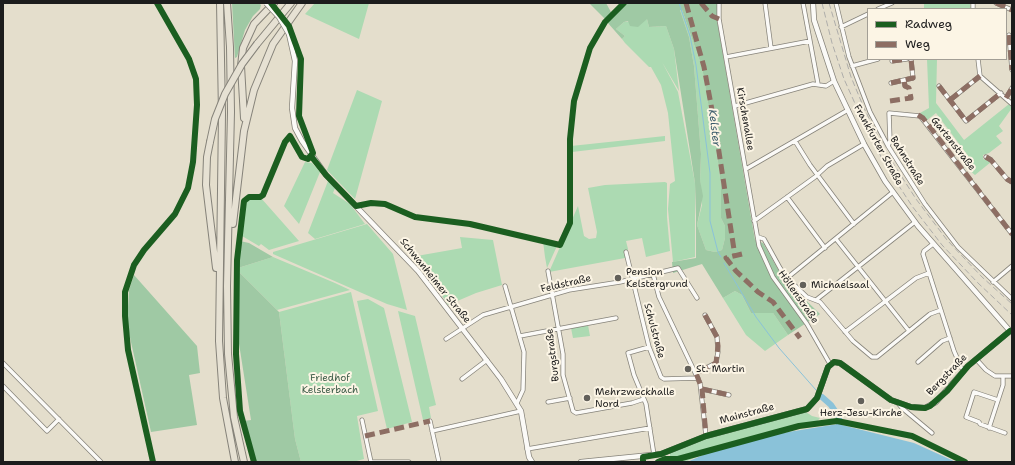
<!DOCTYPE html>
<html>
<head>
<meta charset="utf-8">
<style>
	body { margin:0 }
	#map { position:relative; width:1015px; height:465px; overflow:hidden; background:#e4decc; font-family:"Shantell Sans",sans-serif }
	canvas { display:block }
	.frame { position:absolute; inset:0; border:4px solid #1c1c1c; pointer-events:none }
	.legend { position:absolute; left:867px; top:8px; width:140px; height:52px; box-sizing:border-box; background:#fcf5e5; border:1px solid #a29e95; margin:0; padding:5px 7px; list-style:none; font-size:12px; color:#1c1c1c }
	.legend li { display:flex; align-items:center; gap:8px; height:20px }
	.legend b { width:20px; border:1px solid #a29e95 }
</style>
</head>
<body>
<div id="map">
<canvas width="1015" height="465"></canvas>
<div class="frame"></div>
<ul class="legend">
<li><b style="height:5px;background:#1b5e20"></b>Radweg</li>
<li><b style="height:5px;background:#8d6e63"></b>Weg</li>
</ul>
</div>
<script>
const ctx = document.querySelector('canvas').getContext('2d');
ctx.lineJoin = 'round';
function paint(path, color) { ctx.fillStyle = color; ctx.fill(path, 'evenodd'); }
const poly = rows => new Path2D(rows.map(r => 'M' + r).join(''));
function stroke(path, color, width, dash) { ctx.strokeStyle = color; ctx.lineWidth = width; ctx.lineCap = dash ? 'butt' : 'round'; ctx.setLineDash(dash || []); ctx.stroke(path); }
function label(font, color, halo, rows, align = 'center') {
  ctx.font = font + ' "Shantell Sans",sans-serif'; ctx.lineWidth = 4; ctx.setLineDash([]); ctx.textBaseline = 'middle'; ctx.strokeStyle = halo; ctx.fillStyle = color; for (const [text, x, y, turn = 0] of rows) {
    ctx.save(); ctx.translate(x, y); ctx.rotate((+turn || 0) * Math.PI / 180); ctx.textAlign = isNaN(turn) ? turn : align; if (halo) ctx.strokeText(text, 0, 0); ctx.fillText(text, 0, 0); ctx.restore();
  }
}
paint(poly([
	[315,3,369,3,359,39,305,14],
	[924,3,970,4,971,9,924,9],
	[680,10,682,10,702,67,719,168,721,188,721,218,725,226,725,238,722,250,715,252,706,250,697,225,702,205,700,180,701,154,694,66,689,37],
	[647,19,649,27,666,26,674,49,679,91,662,62,678,92,695,183,695,257,673,262,668,209,670,184,675,181,668,113,661,85,651,67,649,67,625,43,622,39,625,36,616,29,624,22],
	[927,59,937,59,936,103,964,140,1009,104,1012,108,999,126,1003,131,996,136,1002,143,989,153,983,155,983,159,991,162,975,175,964,166,969,157,936,113,926,121,920,113,929,108],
	[357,90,382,101,355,199,327,170],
	[665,136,665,141,572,152,571,146],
	[305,162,312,163,320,172,299,224,284,206],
	[328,181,335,188,333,193,350,204,365,224,315,239,308,233],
	[665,182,667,183,667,217,670,251,646,257,642,238,626,241,628,249,625,258,549,272,578,206,584,236,589,239,596,238,597,232,588,188,605,185],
	[250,198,261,198,299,241,269,250,261,244,259,246,242,236,245,201],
	[367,224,393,254,407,310,387,304,273,254,273,252],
	[460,237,493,240,502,285,476,293,448,305,429,275,411,257,462,248],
	[543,241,557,246,547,268,545,257],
	[273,257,335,283,350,290,277,310,238,271,238,268],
	[735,291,742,295,751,313,773,313,788,335,765,351,746,335,723,298],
	[351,292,378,411,357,416,364,459,353,462,301,462,295,439,279,312],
	[368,299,384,308,412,422,387,429,357,301],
	[398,311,415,316,436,405,429,407,431,418,423,420],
	[588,325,590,336,573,338,571,328],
	[806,412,812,416,820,418,814,425,715,449,685,462,657,462,670,456,670,452,728,430]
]), '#acdab2');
paint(poly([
	[232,3,259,3,261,5,260,9,253,16,245,30,237,57,235,58],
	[589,3,606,3,612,14,606,20],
	[628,3,717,3,717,20,755,240,763,243,783,278,820,314,788,335,773,313,751,313,742,295,735,291,723,298,702,264,673,273,672,262,696,258,696,216,695,183,674,49,666,26,649,27,647,19,638,27,630,26,628,21,624,22,616,29,625,36,622,39,607,22],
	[680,10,682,10,702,67,719,168,721,188,721,218,725,226,725,238,722,250,715,252,706,250,697,225,703,196,700,180,701,154,694,66,689,37],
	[240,241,249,243,273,257,238,268],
	[238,271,279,312,295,439,301,462,254,462,248,432,243,421,251,420,237,331],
	[134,275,197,346,200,373,189,375,197,425,151,432,127,324,129,290]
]), '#9fc9a4');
paint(poly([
	[838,424,914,443,956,462,687,462,719,448,782,433]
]), '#8ac2d9');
stroke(poly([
	[679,3,690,36,696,65,710,173,710,221,718,252,721,257],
	[724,263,756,317,779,348,816,390]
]), '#8ac2d9', 1);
stroke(poly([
	[822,397,831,405,839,417,839,431]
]), '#8ac2d9', 6);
const minor = poly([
	[719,3,719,19,759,246,773,277,807,324,830,364],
	[765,3,771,48],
	[803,3,818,84],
	[836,3,849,57,870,112,888,146,925,204,958,247,1012,299],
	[973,3,973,9],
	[996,3,1012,10],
	[878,9,892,3],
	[841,27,868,14],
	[1009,35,1012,70],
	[726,57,810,41],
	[978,59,980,76,1012,104],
	[892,61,907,59],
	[852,66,878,59],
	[904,80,905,86],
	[891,83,913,78,911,59],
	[939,86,966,121,1001,93],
	[1006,98,1012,88],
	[950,100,980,76],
	[735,106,813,84,826,86,834,81],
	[795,141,810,165,854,224],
	[888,146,890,141,889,113,920,116,1012,234],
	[986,157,991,160,1007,179,1012,182],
	[746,169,848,110],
	[787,197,825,248],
	[754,221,815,177,827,166,864,144],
	[758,237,764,239,780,268,787,278,807,297,820,302,853,341,872,357,877,357,930,314,941,310],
	[836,239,909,331],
	[933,244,924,251,923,254,954,351,961,367,964,371],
	[626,252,649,347,661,377,664,379,698,378],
	[548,271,563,354,563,375,573,411,576,413,632,403,644,399],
	[653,274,659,297,700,383,706,436],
	[787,278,893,192],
	[993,282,1012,266],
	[505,286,524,352,523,390,517,403],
	[816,300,915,222],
	[845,332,916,278,929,273],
	[520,336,616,318],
	[446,339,483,315,569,290,620,282,678,268,697,298],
	[649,347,628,353,634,375,646,404,654,455],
	[976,359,986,370,995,376,1012,376],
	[918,362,942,341,950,338],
	[3,363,101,462],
	[696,373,716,363,718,352,717,337,705,315],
	[462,379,487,360],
	[3,386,47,431,59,419],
	[702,389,729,395],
	[998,400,974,392,966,417,979,422,980,424,1005,433],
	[548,402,570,398],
	[897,402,902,408,932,433],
	[362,420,371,462,409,462],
	[430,421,439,462],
	[989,428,1003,385,1003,377],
	[432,431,521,411],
	[527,449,650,428]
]);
const tertiary = poly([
	[289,34,295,61,292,108,295,128,302,141,326,175,418,271,501,379,521,411,529,457,532,462],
	[581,462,661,454,706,436,807,409,817,398,828,367,834,362,840,363,891,400,911,407,925,408,936,402,968,366,1010,331,918,226,885,181,864,144,834,81,814,20,813,3]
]);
const trunk = poly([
	[220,3,222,114,219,341,223,398,235,462],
	[227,3,230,47,231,112,227,286,228,354,234,417,244,462],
	[257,44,291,3],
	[244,118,241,66,243,48,254,24,274,3],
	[210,142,207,157,206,185,216,268],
	[233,224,244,131,254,90,273,44,302,3]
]);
stroke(minor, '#86837a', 5);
stroke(tertiary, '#86837a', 6);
stroke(trunk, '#86837a', 8);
stroke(minor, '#fbfaf7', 3.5);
stroke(tertiary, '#fbfaf7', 4.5);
stroke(trunk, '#e6e1d3', 6);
stroke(poly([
	[822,3,832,43,844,79,866,128,886,166,912,206,942,245,978,283,1012,315],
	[829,3,851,77,864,108,884,149,916,199,947,240,982,277,1012,304]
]), '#aeadaa', 1, [6, 3]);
const tertiaryBridge = poly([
	[266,3,279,17,289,34]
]);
const trunkBridge = poly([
	[210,142,215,119,225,94,242,64,257,44]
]);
stroke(tertiaryBridge, '#86837a', 6, []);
stroke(trunkBridge, '#86837a', 8, []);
stroke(tertiaryBridge, '#fbfaf7', 4.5);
stroke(trunkBridge, '#e6e1d3', 6);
stroke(poly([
	[686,3,704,67,715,126,735,256],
	[701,3,712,16,719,19],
	[996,3,1012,10],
	[1009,35,1012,70],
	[892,61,907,59],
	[891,83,913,78,911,59],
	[939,86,966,121,1001,93],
	[1006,98,1012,88],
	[950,100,980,76],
	[890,101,911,98,909,88,905,86,904,80],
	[918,115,923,118,1012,234],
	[986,157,991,160,1007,179,1012,182],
	[742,254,726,258,736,271,758,292,773,302,800,338],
	[705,315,717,337,718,346,716,363,696,373,702,389,706,436],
	[702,389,729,395],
	[365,436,430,421]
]), '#8d6e63', 5, [10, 5]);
stroke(poly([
	[311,156,326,175,356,206,371,203,385,204,415,217,470,224,560,245,570,223,570,139,574,101,590,48,605,22,624,3],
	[153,462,128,350,125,316,125,292,134,265,144,250,175,214,188,188,193,162,197,105,196,79,189,59,157,3],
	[254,462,240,411,236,354,237,260,244,201,249,197,260,197,263,195,285,142,290,136,302,157,308,159,313,153,299,116,301,59,289,26,271,3],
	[643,462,643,457,661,454,706,436,807,409,817,398,828,367,834,362,840,363,891,400,911,407,925,408,930,406,947,391,968,366,1010,331],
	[658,462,665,459,678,459,799,426,837,421,912,436,965,462]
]), '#1b5e20', 6);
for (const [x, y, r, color] of [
	[618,278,4,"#62605a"],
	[803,285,4,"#62605a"],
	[688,369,4,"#62605a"],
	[587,398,4,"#62605a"],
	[861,401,4,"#62605a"]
]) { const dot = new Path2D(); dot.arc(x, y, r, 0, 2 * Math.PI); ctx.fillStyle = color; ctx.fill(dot); stroke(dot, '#fcf5e5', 1.5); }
label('10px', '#1c1c1c', '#fcf5e5', [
	["Kirschenallee",745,119,80],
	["Gartenstraße",953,144,52],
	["Frankfurter Straße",878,145,61],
	["Bahnstraße",907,161,58],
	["Schwanheimer Straße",435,281,51],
	["Feldstraße",566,284,-13],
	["Höllenstraße",798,297,55],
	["Schulstraße",654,331,75],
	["Burgstraße",553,355,-97],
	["Bergstraße",947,375,-46],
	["Mainstraße",747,414,-15]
]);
label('10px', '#1c1c1c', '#fcf5e5', [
	["Pension",626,272],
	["Kelstergrund",626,284],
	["Michaelsaal",811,285],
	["St. Martin",696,369],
	["Mehrzweckhalle",595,392],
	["Nord",595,404],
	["Herz-Jesu-Kirche",861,413,"center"]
], 'left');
label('10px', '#3e5d49', '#fcf5e5', [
	["Friedhof",330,378],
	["Kelsterbach",330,390]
]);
label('italic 11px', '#395a6a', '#fcf5e5', [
	["Kelster",714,128,83]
]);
</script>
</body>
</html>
